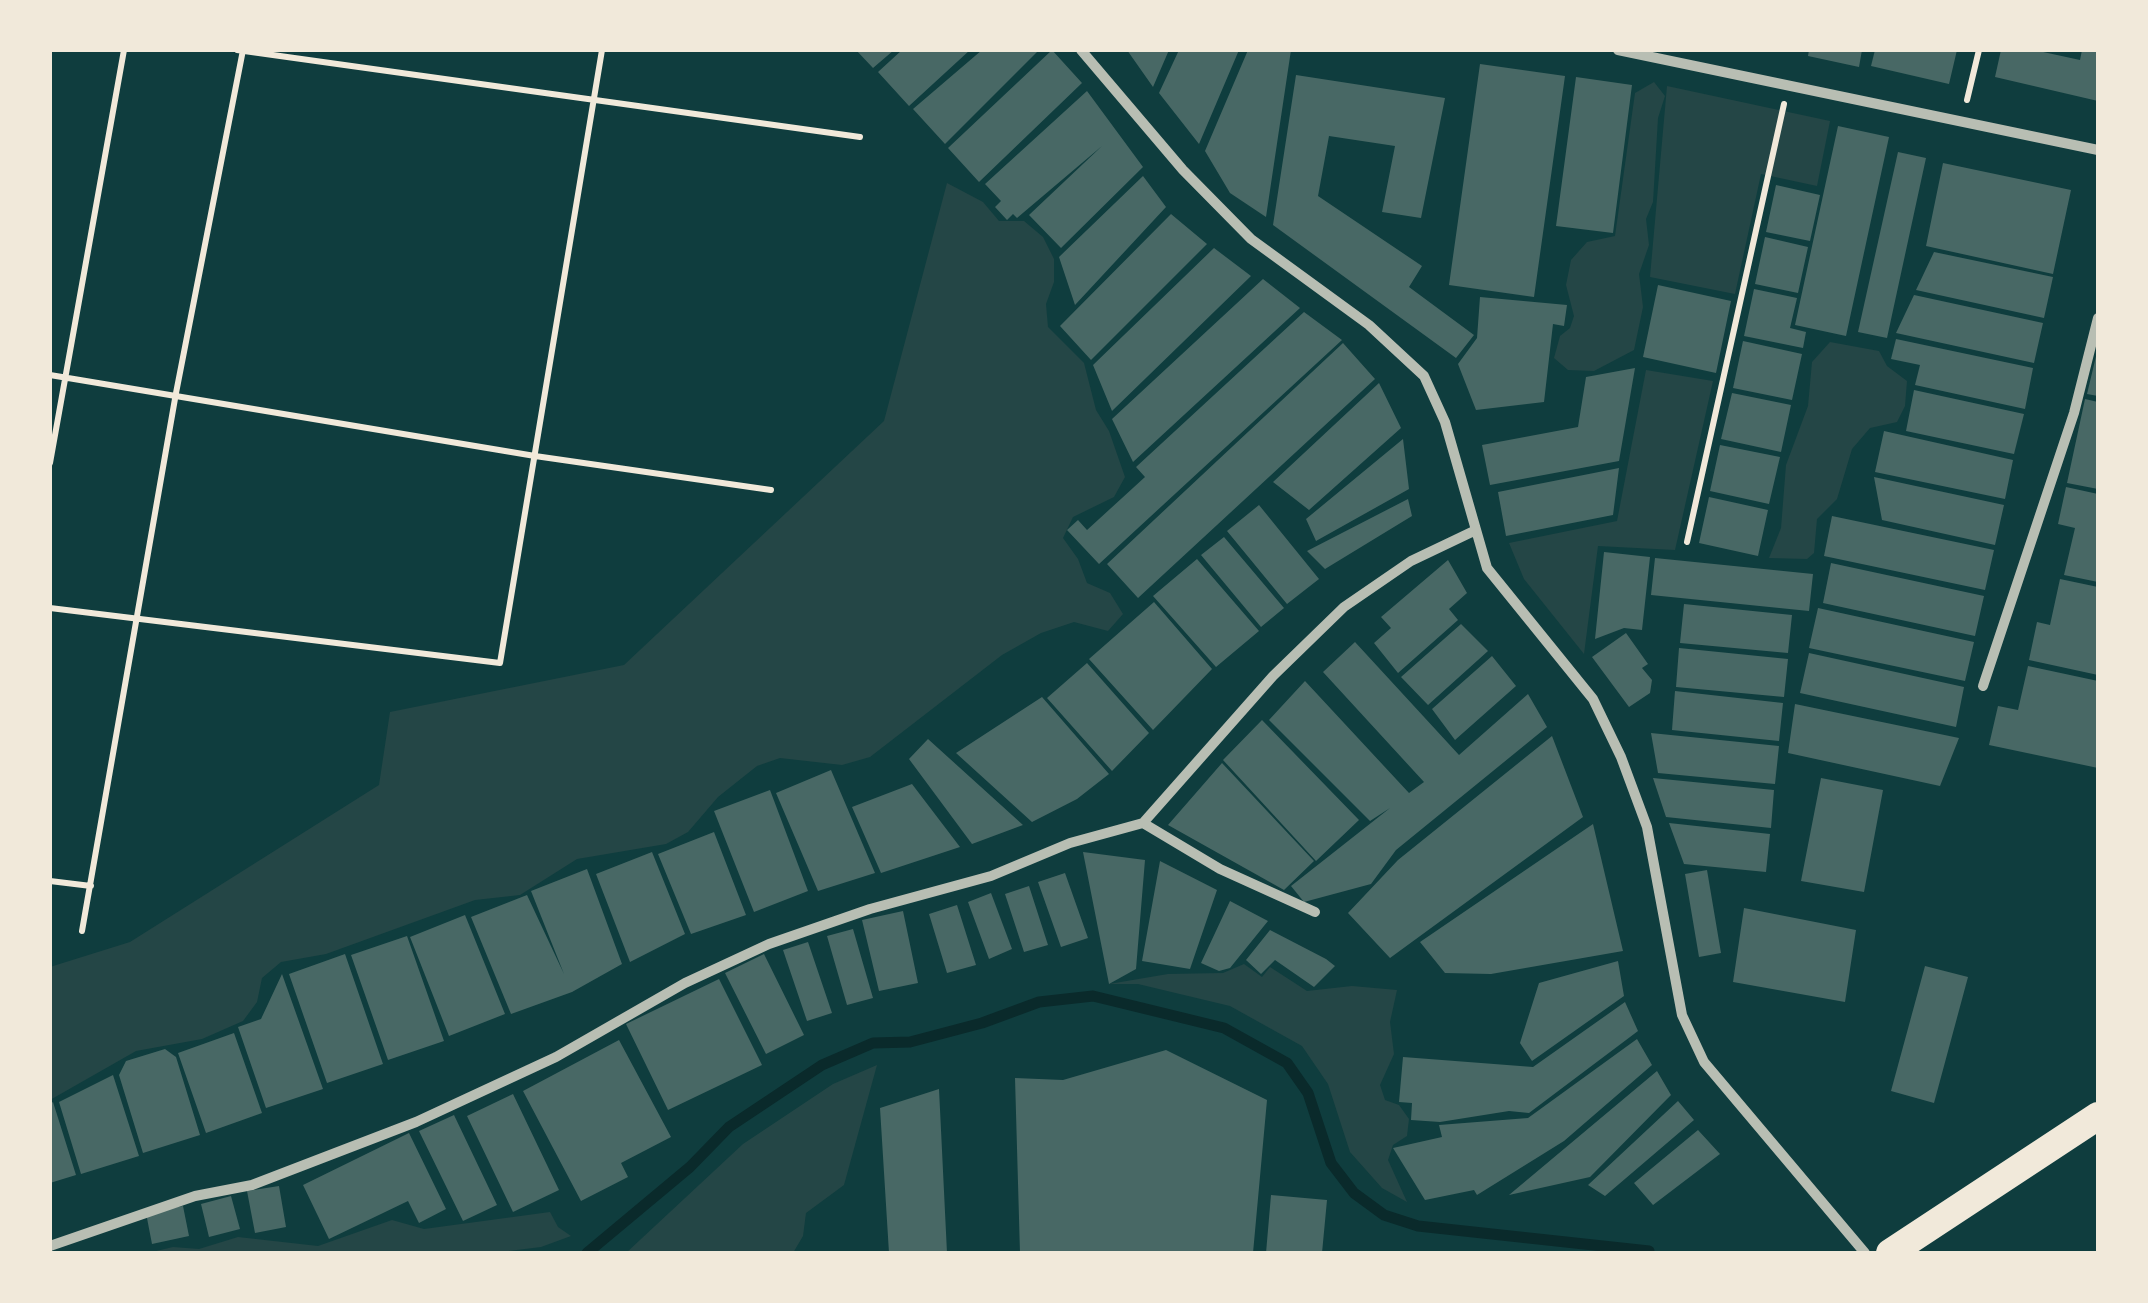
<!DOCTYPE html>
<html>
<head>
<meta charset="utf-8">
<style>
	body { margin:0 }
	#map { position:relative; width:2148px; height:1303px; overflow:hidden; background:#0f3d3e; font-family:Helvetica,sans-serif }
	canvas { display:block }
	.frame { position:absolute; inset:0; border:52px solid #f1e9da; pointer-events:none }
</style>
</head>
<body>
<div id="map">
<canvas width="2148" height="1303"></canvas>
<div class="frame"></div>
</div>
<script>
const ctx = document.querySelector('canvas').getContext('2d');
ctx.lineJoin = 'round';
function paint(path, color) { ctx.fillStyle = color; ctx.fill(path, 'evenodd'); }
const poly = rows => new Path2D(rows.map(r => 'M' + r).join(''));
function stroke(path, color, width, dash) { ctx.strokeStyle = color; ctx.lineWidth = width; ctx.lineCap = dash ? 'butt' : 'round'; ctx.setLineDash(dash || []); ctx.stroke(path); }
paint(poly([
	[1654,82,1665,96,1658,118,1653,202,1646,219,1649,245,1639,274,1643,307,1634,350,1594,371,1568,370,1554,358,1560,336,1570,328,1574,316,1566,285,1571,260,1587,242,1615,236,1635,93],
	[1667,86,1830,121,1817,186,1761,174,1735,294,1650,277],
	[947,183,983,202,999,221,1024,221,1043,237,1054,259,1054,282,1046,304,1048,327,1084,363,1096,410,1109,431,1125,477,1114,497,1073,517,1063,538,1078,559,1087,583,1110,593,1123,614,1108,631,1074,622,1041,633,1002,655,870,757,842,765,780,758,757,766,718,797,688,832,666,844,577,859,520,895,475,900,326,954,281,962,262,978,257,1002,243,1021,202,1039,136,1051,50,1100,50,967,130,942,379,785,390,712,624,665,884,421],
	[1830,342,1879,351,1887,366,1907,381,1905,406,1897,422,1870,428,1852,449,1837,499,1817,519,1814,553,1807,559,1769,558,1781,528,1786,465,1808,406,1812,362],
	[1646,370,1713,381,1675,550,1598,546,1584,654,1524,579,1509,543,1617,521],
	[1244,964,1262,977,1270,967,1307,991,1352,986,1397,990,1390,1022,1394,1054,1380,1085,1385,1100,1399,1105,1409,1119,1407,1136,1393,1145,1388,1160,1407,1202,1382,1188,1350,1152,1328,1084,1302,1046,1230,1006,1138,984,1109,984,1168,974,1223,973],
	[877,1065,844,1185,806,1213,803,1236,793,1253,626,1253,743,1144,833,1084],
	[550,1212,558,1227,571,1236,541,1247,493,1253,148,1253,173,1247,199,1249,238,1237,318,1246,392,1220,424,1229]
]), '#244646');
stroke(poly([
	[587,1253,690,1167,729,1127,822,1065,873,1043,910,1042,982,1023,1039,1002,1093,996,1224,1028,1287,1063,1308,1093,1331,1163,1354,1193,1384,1215,1418,1226,1649,1251]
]), '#0a2a2b', 11);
paint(poly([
	[856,50,894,50,873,68],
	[902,50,970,50,909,106,878,72],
	[982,50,1039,50,945,144,913,109],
	[1052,50,1082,83,979,182,948,148],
	[1127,50,1169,50,1153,87],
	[1179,50,1239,50,1199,144,1159,93],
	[1248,50,1291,50,1266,217,1230,193,1205,151],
	[1809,50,1862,50,1859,67,1808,56],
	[1875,50,1957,50,1949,84,1871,66],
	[2001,50,2034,50,2080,60,2082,50,2098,50,2098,101,1995,77],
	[1480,64,1565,76,1534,297,1449,285],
	[1296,75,1445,98,1421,218,1382,212,1395,146,1329,136,1318,196,1422,266,1409,287,1474,335,1456,358,1273,225],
	[1576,77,1632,85,1613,233,1556,226],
	[1087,91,1143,167,1061,248,1029,215,1102,146,1017,218,1013,214,1007,220,995,207,1001,201,985,184],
	[1838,126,1889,137,1846,336,1795,325],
	[1898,152,1926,158,1887,338,1858,332],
	[1943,163,2071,190,2053,274,1926,246],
	[1143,176,1166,207,1075,305,1059,257],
	[1776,185,1820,195,1810,241,1766,232],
	[1171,214,1207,244,1091,360,1060,326],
	[1765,237,1808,247,1798,293,1755,284],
	[1214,248,1251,276,1112,411,1093,365],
	[1934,252,2053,277,2044,318,1916,290],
	[1263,279,1300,308,1133,462,1112,419],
	[1658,285,1731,301,1716,373,1643,357],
	[1754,289,1797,298,1790,328,1806,332,1803,348,1744,336],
	[1914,295,2043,323,2034,363,1896,333],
	[1480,297,1567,305,1564,326,1553,324,1544,402,1476,410,1458,364,1477,338],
	[1304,312,1342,340,1099,564,1067,530,1078,520,1087,530,1145,477,1136,467],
	[1896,339,2033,368,2025,409,1915,385,1920,365,1891,359],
	[1743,341,1802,354,1792,400,1733,388],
	[1343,343,1375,379,1138,598,1107,564],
	[2098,348,2098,396,2087,394],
	[1635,368,1619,461,1490,485,1482,445,1578,427,1586,377],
	[1379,383,1401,428,1309,510,1273,482],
	[1914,390,2024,414,2014,454,1906,431],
	[1732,393,1791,405,1781,452,1721,439],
	[2085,399,2098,402,2098,489,2067,483],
	[1884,431,2013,460,2005,499,1875,472],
	[1403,439,1409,489,1316,541,1306,519],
	[1720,445,1780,457,1769,504,1710,491],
	[1619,468,1613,515,1506,536,1498,492],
	[1874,477,2004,505,1995,545,1882,520],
	[2066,487,2098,494,2098,582,2064,575,2075,528,2058,524],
	[1709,497,1768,510,1758,556,1699,543],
	[1408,499,1412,516,1325,569,1307,551],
	[1259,505,1319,579,1287,604,1227,531],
	[1832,516,1994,550,1985,590,1824,556],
	[1224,537,1284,608,1261,627,1201,555],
	[1604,552,1650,557,1642,630,1624,628,1595,639],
	[1655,558,1813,574,1809,611,1651,595],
	[1197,559,1259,631,1216,667,1153,596],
	[1448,560,1467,593,1449,609,1458,620,1398,673,1374,643,1391,628,1381,617],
	[1831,563,1984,596,1975,636,1823,603],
	[2060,579,2098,587,2098,675,2029,660,2037,622,2050,625],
	[1154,602,1212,669,1153,730,1089,659],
	[1684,604,1792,615,1788,653,1680,643],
	[1818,608,1974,642,1965,681,1809,648],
	[1461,624,1488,651,1428,705,1401,677],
	[1626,633,1648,664,1642,668,1652,680,1650,693,1629,707,1592,657],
	[1355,642,1459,755,1528,694,1547,727,1396,850,1371,884,1304,902,1291,886,1390,808,1370,821,1269,720,1305,681,1409,793,1424,782,1323,672],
	[1679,648,1788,659,1784,697,1676,687],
	[1809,653,1964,687,1956,727,1800,693],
	[1492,656,1516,686,1455,740,1432,709],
	[1087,663,1149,733,1112,771,1047,698],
	[2028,666,2098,681,2098,768,1989,745,1998,706,2018,710],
	[1675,691,1783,703,1779,741,1672,730],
	[1042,697,1109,774,1077,799,1032,822,956,753],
	[1795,704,1959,738,1940,786,1788,753],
	[1262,720,1359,820,1316,861,1223,760],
	[1651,733,1779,746,1775,784,1658,773],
	[1552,736,1583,817,1390,958,1348,913,1398,860],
	[928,739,1023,825,972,844,909,759],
	[1222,763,1314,861,1284,890,1168,825],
	[831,770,875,873,818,891,776,793],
	[1653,778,1774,790,1771,828,1666,817],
	[1821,778,1883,790,1864,892,1801,881],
	[912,784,960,847,881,873,852,807],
	[770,790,808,891,754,912,714,811],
	[1669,823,1770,834,1766,872,1684,864],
	[1593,824,1623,951,1491,974,1445,973,1420,942],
	[714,832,746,915,691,934,658,854],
	[652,852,685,934,630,962,596,874],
	[1083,852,1145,860,1136,969,1109,984],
	[1160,861,1217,890,1190,969,1142,961],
	[587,869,622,964,572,992,511,1014,471,917,527,895,564,974,531,891],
	[1707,870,1721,953,1699,957,1685,874],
	[1065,873,1088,938,1061,947,1038,882],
	[1029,886,1048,945,1024,952,1005,894],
	[991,893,1012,949,989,959,968,902],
	[1230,901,1268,921,1230,968,1219,971,1201,963],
	[957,905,976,965,947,973,929,914],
	[1744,908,1856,930,1845,1002,1733,982],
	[903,911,918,983,879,991,862,920],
	[465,915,505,1014,449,1036,410,937],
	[853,929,873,998,847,1005,827,936],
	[1270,930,1326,959,1335,966,1314,987,1275,960,1261,974,1246,960],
	[407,936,444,1041,388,1060,351,955],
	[808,942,832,1013,807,1021,783,950],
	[345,954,383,1064,327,1083,289,974],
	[764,954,804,1035,766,1054,725,973],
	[1618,961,1624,996,1532,1061,1520,1043,1539,983],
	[1925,966,1968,977,1934,1103,1891,1091],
	[282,974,323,1089,266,1108,238,1027,261,1019],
	[719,979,762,1065,668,1110,626,1024],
	[1625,1002,1638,1031,1529,1113,1509,1111,1440,1122,1411,1120,1412,1103,1399,1102,1403,1057,1533,1067],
	[234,1033,262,1113,206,1133,178,1053],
	[1637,1039,1652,1065,1564,1141,1477,1195,1474,1190,1425,1200,1393,1148,1442,1137,1439,1125,1528,1118],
	[619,1040,671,1137,621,1163,628,1177,581,1201,523,1091],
	[165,1049,176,1057,200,1135,143,1153,119,1075,126,1061],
	[1166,1050,1267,1100,1253,1253,1020,1253,1015,1078,1063,1080],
	[1657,1071,1671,1095,1590,1177,1509,1195],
	[113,1075,139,1156,81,1174,59,1102],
	[939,1089,947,1253,889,1253,880,1108],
	[513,1094,559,1190,513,1212,467,1116],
	[1678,1101,1694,1120,1605,1196,1588,1185],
	[53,1102,76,1175,50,1183,50,1104],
	[454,1115,497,1205,463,1221,419,1131],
	[1698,1130,1720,1154,1653,1205,1634,1183],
	[409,1133,446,1209,419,1223,408,1201,329,1239,303,1185],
	[279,1186,286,1227,255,1233,247,1191],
	[1271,1195,1327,1200,1322,1253,1266,1253],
	[231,1196,240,1229,209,1237,201,1204],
	[183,1206,189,1236,152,1244,146,1213]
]), '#486865');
stroke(poly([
	[237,50,860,137],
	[1967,100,1979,50],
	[50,375,535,456,771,490],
	[50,463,124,50],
	[1687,542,1784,104],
	[50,608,500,663,602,50],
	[50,881,91,886],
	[82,931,176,393,243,50]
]), '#f1e9da', 6);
stroke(poly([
	[1081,50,1183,170,1251,239,1369,325,1424,376,1445,422,1487,568,1593,699,1621,757,1647,827,1682,1015,1704,1062,1865,1253],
	[1618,50,2098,150],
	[1983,686,2074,413,2098,318],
	[1143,823,1220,869,1315,912],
	[50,1246,195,1196,252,1185,416,1122,556,1057,685,983,769,944,870,909,991,876,1070,843,1143,823,1273,676,1344,607,1411,561,1476,530]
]), '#b8beb3', 10);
stroke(poly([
	[1890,1253,2098,1116]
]), '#f1e9da', 28);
</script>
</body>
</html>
